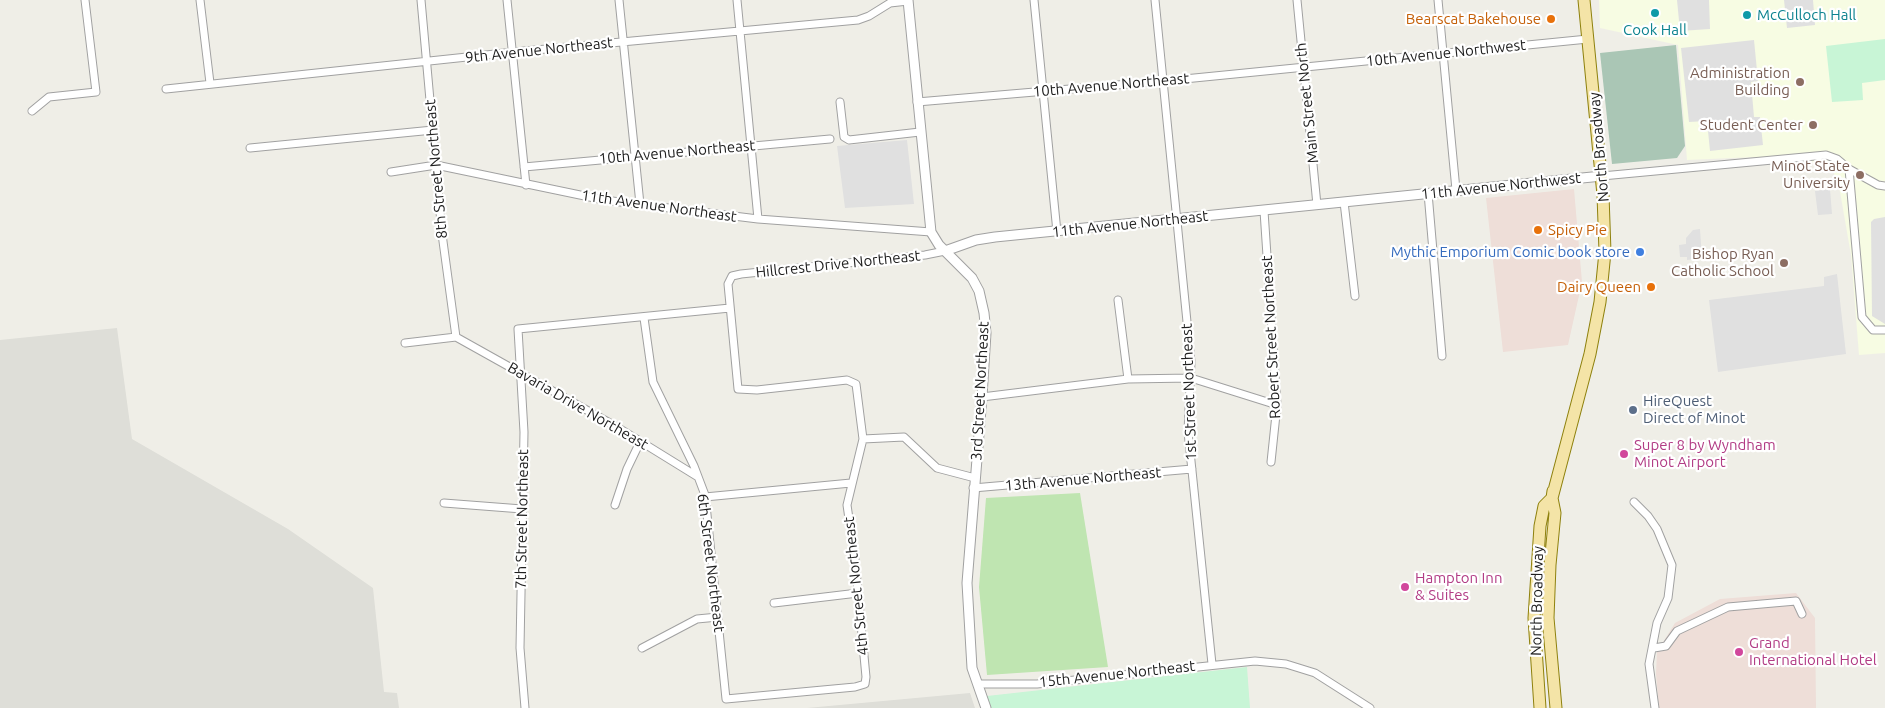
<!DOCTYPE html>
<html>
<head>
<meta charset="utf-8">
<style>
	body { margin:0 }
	canvas { display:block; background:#efeee7 }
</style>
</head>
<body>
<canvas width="1885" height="708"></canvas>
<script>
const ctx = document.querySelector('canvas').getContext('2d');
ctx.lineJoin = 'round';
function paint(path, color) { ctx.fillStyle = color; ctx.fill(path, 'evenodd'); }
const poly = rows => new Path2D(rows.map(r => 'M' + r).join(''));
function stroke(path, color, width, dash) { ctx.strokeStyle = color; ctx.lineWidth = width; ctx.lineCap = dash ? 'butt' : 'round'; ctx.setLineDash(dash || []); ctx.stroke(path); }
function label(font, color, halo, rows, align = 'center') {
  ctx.font = font + ' Ubuntu,sans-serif'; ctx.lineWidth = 4.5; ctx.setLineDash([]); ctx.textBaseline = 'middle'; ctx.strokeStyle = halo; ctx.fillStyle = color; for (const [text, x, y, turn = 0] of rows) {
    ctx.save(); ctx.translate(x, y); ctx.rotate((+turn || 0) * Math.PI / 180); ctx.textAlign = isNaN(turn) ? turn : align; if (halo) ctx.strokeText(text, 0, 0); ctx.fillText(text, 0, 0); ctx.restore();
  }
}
paint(poly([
	[1574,189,1582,282,1568,345,1503,352,1486,198],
	[1796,593,1815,618,1816,708,1659,708,1656,674,1657,652,1675,623,1720,599]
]), '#eeded8');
paint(poly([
	[1599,0,1885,0,1885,353,1859,355,1851,255,1839,186,1830,164,1755,157,1687,160,1678,45,1600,28]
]), '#f7fce3');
paint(poly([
	[117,328,132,439,288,529,373,588,384,692,397,693,399,708,0,708,0,340],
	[970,693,975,708,807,708]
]), '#deded8');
paint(poly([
	[1080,493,1108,667,987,675,979,587,986,498]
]), '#bfe5b1');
paint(poly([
	[1676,45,1685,146,1677,158,1612,164,1600,53]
]), '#aac6b5');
paint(poly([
	[1885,39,1885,80,1862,83,1863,100,1832,102,1826,46],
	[1247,667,1250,708,991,708,987,696]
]), '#c8f5d6');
paint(poly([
	[1677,0,1709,0,1710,29,1680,31],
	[1784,0,1813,0,1815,25,1787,28],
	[1754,40,1758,81,1751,82,1754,117,1760,117,1763,145,1710,151,1707,121,1689,122,1681,48],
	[907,140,914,204,845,208,837,146],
	[1830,189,1832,214,1818,215,1815,191],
	[1885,217,1885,324,1872,316,1871,222,1874,219],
	[1700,229,1702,258,1687,260,1687,257,1680,257,1679,245,1686,244,1686,238,1693,230],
	[1837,274,1846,354,1718,372,1709,300,1824,286,1824,277]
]), '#e0e0e0');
const minor = poly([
	[200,0,210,83],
	[421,0,442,234,456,337],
	[507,0,526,185],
	[619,0,640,204],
	[737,0,758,219],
	[1034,0,1057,232],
	[1155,0,1191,362,1188,432,1212,664],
	[1297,0,1317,205],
	[1438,0,1456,190],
	[166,89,514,52,858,20,869,16,890,3,908,1],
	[840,102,844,137,849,140,920,132],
	[917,102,1164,81,1588,39],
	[32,111,49,97,96,92,85,0],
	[250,148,433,130],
	[524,167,830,139],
	[1849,169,1862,317,1873,330,1885,330],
	[391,172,436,165,604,200,758,219,931,232],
	[1602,176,1826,155,1837,159,1849,169,1878,185,1885,186],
	[1428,193,1442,356],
	[1344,202,1355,296],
	[1264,211,1277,405,1271,462],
	[1118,300,1128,379],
	[644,318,653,382,694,466,705,495,726,699,855,687,865,684,866,677,855,560,847,505,863,439,856,384,847,380,757,390,738,389,728,284,732,276,741,274,925,255,945,251],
	[456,337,617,427,698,477],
	[405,343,456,337],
	[982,397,1128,379,1191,378,1277,405],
	[863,439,904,437,937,468,975,478],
	[973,488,1192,469],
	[705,497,851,483],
	[1634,502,1648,516,1657,529,1672,565,1668,598,1657,623,1649,664,1655,708],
	[444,503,522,509],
	[615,505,627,469,640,442],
	[774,603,858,593],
	[642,648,697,619,718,617],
	[1654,648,1666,646,1677,631,1728,607,1796,601,1802,614],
	[978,684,1037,684,1255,661,1286,664,1315,673,1370,708],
	[525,708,520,648,524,432,518,329,730,308]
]);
const tertiary = poly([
	[908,0,931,232,939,245,972,278,979,291,984,313,986,333,982,397,967,583,972,668,986,708],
	[945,251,976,240,995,237,1602,176]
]);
const primary = poly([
	[1553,491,1552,498,1555,513,1550,565,1548,618,1556,708],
	[1540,708,1534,618,1540,526,1544,506,1552,498,1590,354,1600,302,1605,252,1603,195,1584,0]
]);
stroke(minor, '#a1a1a1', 9);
stroke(tertiary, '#a1a1a1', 11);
stroke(primary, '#8e810d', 13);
stroke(minor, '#fff', 7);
stroke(tertiary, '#fff', 9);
stroke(primary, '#f4e4a7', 11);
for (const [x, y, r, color] of [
	[1655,13,5,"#0f9aa8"],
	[1747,15,5,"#0f9aa8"],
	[1551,19,5,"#e8710a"],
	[1800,82,5,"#8d6e63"],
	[1813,125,5,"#8d6e63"],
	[1860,175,5,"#8d6e63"],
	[1538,230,5,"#e8710a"],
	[1640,252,5,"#3f7fe0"],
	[1784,263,5,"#8d6e63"],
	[1651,287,5,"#e8710a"],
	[1633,410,5,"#5c6f8a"],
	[1624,454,5,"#d1479c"],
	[1405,587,5,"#d1479c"],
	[1739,652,5,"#d1479c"]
]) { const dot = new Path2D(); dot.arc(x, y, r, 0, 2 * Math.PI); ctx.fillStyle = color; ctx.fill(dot); stroke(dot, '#fff', 2); }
label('15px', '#0d838f', '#fff', [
	["McCulloch Hall",1757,15],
	["Cook Hall",1655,30,"center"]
], 'left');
label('15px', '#c56008', '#fff', [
	["Bearscat Bakehouse",1541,19],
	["Spicy Pie",1548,230,"left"],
	["Dairy Queen",1641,287]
], 'right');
label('15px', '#202020', '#fff', [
	["9th Avenue Northeast",539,50,-6],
	["10th Avenue Northwest",1446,53,-6],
	["10th Avenue Northeast",1111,85,-5],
	["Main Street North",1307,103,-96],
	["North Broadway",1599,147,-95],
	["10th Avenue Northeast",677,152,-5],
	["8th Street Northeast",436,169,-95],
	["11th Avenue Northwest",1501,186,-6],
	["11th Avenue Northeast",659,206,8],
	["11th Avenue Northeast",1130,224,-6],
	["Hillcrest Drive Northeast",838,264,-6],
	["Robert Street Northeast",1271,337,-93],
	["3rd Street Northeast",980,391,-87],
	["1st Street Northeast",1189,392,-92],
	["Bavaria Drive Northeast",578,406,30],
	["13th Avenue Northeast",1083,479,-5],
	["7th Street Northeast",522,519,-89],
	["6th Street Northeast",711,563,83],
	["4th Street Northeast",856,586,-96],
	["North Broadway",1537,601,-89],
	["15th Avenue Northeast",1117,674,-6]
]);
label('15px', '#785e54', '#fff', [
	["Administration",1790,73],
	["Building",1790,90],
	["Student Center",1803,125],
	["Minot State",1850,166],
	["University",1850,183],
	["Bishop Ryan",1774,254],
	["Catholic School",1774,271]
], 'right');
label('15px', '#366cbe', '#fff', [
	["Mythic Emporium Comic book store",1630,252]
], 'right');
label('15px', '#4e5e75', '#fff', [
	["HireQuest",1643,401],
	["Direct of Minot",1643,418]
], 'left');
label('15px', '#b23c85', '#fff', [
	["Super 8 by Wyndham",1634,445],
	["Minot Airport",1634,462],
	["Hampton Inn",1415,578],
	["& Suites",1415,595],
	["Grand",1749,643],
	["International Hotel",1749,660]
], 'left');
</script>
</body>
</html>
